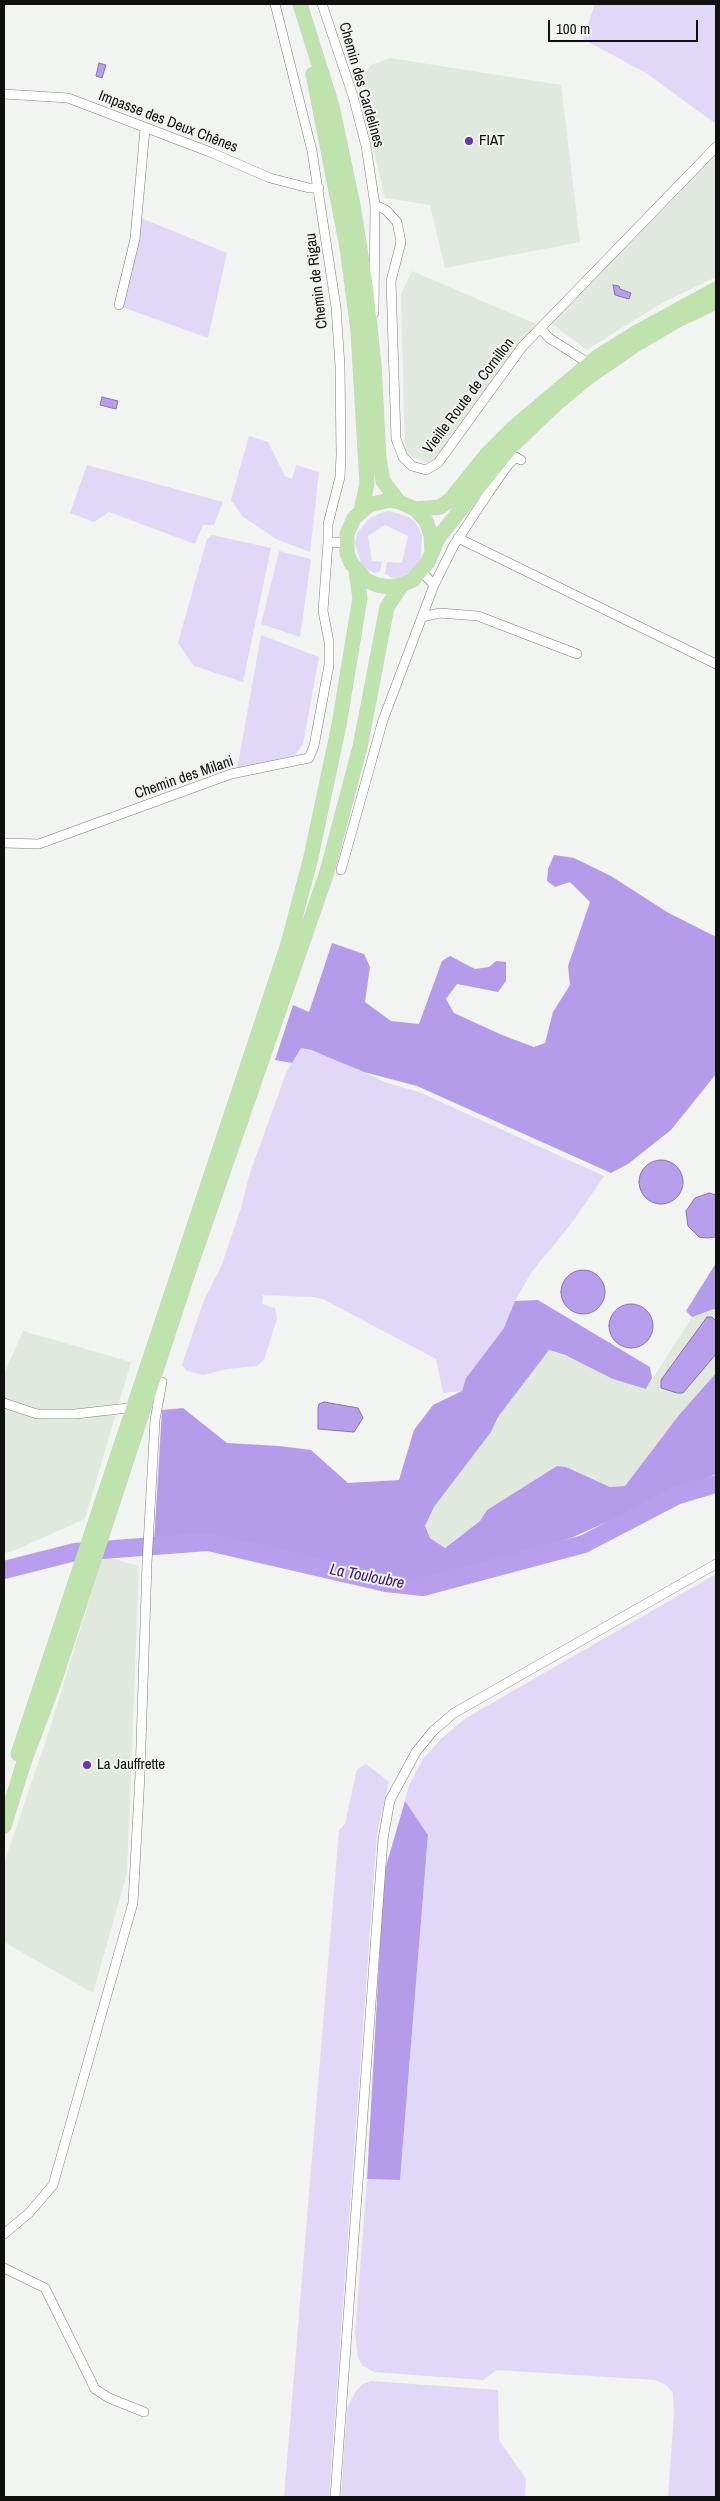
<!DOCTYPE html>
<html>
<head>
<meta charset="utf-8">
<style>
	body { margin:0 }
	#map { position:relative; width:720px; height:2501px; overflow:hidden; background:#f1f4f0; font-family:"Archivo Narrow",sans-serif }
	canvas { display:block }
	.frame { position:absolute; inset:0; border:5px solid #10100f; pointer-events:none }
	.scale { position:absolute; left:548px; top:20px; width:150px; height:22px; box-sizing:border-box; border:2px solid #10100f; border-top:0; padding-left:6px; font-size:15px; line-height:18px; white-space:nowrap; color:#10100f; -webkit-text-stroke:4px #f1f4f0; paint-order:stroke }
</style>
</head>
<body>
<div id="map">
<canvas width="720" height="2501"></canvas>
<div class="frame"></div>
<div class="scale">100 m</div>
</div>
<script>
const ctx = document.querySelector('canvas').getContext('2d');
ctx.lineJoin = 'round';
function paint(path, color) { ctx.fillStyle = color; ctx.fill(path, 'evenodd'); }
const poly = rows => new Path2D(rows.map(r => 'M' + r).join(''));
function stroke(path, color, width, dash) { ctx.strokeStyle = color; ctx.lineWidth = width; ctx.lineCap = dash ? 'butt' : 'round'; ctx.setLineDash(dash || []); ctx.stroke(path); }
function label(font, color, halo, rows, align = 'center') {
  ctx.font = font + ' "Archivo Narrow",sans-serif'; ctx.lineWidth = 4; ctx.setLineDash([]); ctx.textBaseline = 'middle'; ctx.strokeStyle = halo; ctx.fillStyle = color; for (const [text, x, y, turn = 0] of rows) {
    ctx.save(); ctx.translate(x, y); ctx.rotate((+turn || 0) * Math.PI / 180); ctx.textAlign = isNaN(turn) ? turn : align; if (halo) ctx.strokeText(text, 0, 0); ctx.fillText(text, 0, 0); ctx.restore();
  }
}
paint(poly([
	[390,58,561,85,580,242,445,268,430,205,385,198,358,85,371,65],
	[716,154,716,277,660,304,587,350,552,324],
	[412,271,536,324,434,466,405,453,401,294],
	[714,1309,716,1311,716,1373,679,1415,625,1486,610,1487,566,1467,557,1466,487,1510,480,1521,444,1548,430,1538,425,1526,434,1507,491,1432,498,1417,549,1350,646,1389,692,1317],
	[23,1331,131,1362,85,1519,13,1551,4,1553,4,1374],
	[103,1556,139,1566,127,1873,93,1993,4,1942,4,1863,49,1731]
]), '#e1e8de');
paint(poly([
	[595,4,716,4,716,124,646,73,583,39],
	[141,218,227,253,208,338,122,307],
	[249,436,268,442,285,476,292,479,296,465,319,472,310,552,276,539,242,516,231,500],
	[87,465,223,502,214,525,203,525,195,544,109,512,94,522,70,513],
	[389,511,409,517,416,523,422,535,421,559,411,572,400,578,392,578,385,574,387,562,402,563,408,536,385,525,368,536,372,561,382,562,380,571,374,573,362,566,355,543,357,533,368,520,380,513],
	[212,535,271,548,243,682,194,666,178,643,207,539],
	[279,551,311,559,300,637,261,624],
	[261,635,319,657,303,744,295,755,237,770],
	[301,1048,330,1057,387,1083,419,1092,604,1176,574,1220,531,1273,515,1301,504,1328,466,1378,462,1391,443,1393,436,1359,323,1299,312,1297,263,1295,262,1304,275,1308,277,1319,264,1360,257,1366,227,1369,203,1375,187,1371,182,1365,204,1300,221,1267,241,1208,249,1176,286,1073],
	[716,1574,716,2497,668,2497,674,2415,673,2393,666,2385,655,2380,497,2370,483,2380,374,2372,363,2366,358,2358,355,2334,367,2179,400,2180,428,1835,405,1801,409,1785,423,1759,441,1739,466,1718],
	[366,1764,389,1782,377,1833,329,2497,284,2497,339,1830,345,1824,357,1769],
	[371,2381,498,2390,499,2440,526,2479,525,2497,341,2497,347,2408,356,2391,363,2384]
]), '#e0d8f6');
paint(poly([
	[554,855,574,858,611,876,667,912,716,937,716,1074,671,1130,628,1164,611,1173,417,1086,364,1072,311,1050,301,1048,292,1063,275,1060,293,1005,309,1012,332,943,364,954,370,967,365,1002,391,1021,419,1024,442,961,450,956,475,969,489,967,496,961,506,962,506,981,498,992,457,984,446,999,454,1013,502,1035,534,1047,545,1043,553,1012,570,985,568,966,590,902,570,882,555,887,547,881,548,869],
	[716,1263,716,1311,714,1309,692,1317,686,1311],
	[538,1300,650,1367,652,1378,646,1389,613,1379,565,1355,549,1350,498,1417,491,1432,434,1507,425,1526,430,1538,445,1548,480,1521,487,1510,557,1466,566,1467,610,1487,625,1486,679,1415,716,1373,716,1474,573,1537,489,1566,416,1581,317,1563,279,1551,205,1534,154,1542,162,1410,183,1408,227,1443,279,1446,311,1450,348,1483,399,1480,414,1430,433,1405,462,1391,466,1378,504,1328,515,1301],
	[405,1801,428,1835,400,2180,367,2179,384,1873]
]), '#b59ceb');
const water = poly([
	[99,63,106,65,102,78,96,76,99,63],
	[613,285,619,286,620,289,631,293,629,299,615,295,613,285],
	[102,397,118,401,116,409,100,405,102,397],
	'639 1182a22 22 0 1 1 44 0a22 22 0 1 1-44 0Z',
	[709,1193,716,1195,716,1237,707,1238,699,1237,688,1226,686,1211,695,1198,709,1193],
	'561 1292a22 22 0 1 1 44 0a22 22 0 1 1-44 0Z',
	'609 1326a22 22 0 1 1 44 0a22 22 0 1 1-44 0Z',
	[707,1317,712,1317,716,1321,716,1354,683,1393,677,1393,661,1388,661,1380,707,1317],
	[324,1402,358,1408,363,1418,354,1432,318,1429,318,1408,319,1404,324,1402]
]);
paint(water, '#b89fee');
stroke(water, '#8674ab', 1);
stroke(poly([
	[4,1570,75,1552,208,1542,386,1583,423,1587,584,1544,676,1496,716,1484]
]), '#b89fee', 18);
const minor = poly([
	[275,4,312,151,336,307,340,366,341,455,340,477,328,524,328,542,346,543],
	[322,4,353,96,366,146,375,205,374,313],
	[4,94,68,98,210,152,270,178,309,188,319,188],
	[375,205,386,210,397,222,401,242,391,281,396,439,403,457,412,466,426,470,438,463,522,347,716,147],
	[119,305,135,239,145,129],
	[541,329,549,338,593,366],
	[458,538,716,664],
	[434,585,454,545,489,492,508,465,516,457,521,460],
	[422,617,440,613,478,616,577,654],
	[4,843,39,844,231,774,309,758,314,746,329,665,329,642,323,611,328,542],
	[341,870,383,720,434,585,422,572],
	[4,1403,37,1414,75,1414,137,1407],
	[4,2234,29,2213,53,2185,133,1903,140,1775,147,1563,155,1420,162,1382,150,1380],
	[4,2268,45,2288,95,2389,109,2398,144,2412],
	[335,2497,383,1839,390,1800,416,1752,433,1731,454,1713,716,1564]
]);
const primary = poly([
	[300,4,332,106,353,205,366,288,374,365,379,459,383,481,399,502],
	[313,74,347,247,358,331,367,484,361,511],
	[415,509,440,507,450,500,487,454,513,428,597,357,637,332,716,289],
	[432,550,431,535,426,521,415,509,399,502,389,500,369,505,354,518,347,534,347,553,351,563,366,580,377,585,389,587,402,585,413,580,428,562,438,538,512,446,556,404,590,376,635,345,676,321,716,302],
	[18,1754,288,944,311,857,339,725,360,598,356,571],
	[4,1826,24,1762,54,1682,188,1273,327,872,360,747,387,607,402,585]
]);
stroke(minor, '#7e807d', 10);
stroke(primary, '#cfcfcf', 15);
stroke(minor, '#fff', 9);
stroke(primary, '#bfe3ac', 14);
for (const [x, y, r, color] of [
	[469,141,5,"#6836ad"],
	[87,1765,5,"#6836ad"]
]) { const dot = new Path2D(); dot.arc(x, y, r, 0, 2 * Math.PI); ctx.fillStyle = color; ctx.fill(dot); stroke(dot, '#f1f4f0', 2); }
label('15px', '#10100f', '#f1f4f0', [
	["Chemin des Cardelines",361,85,74],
	["Impasse des Deux Chênes",168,122,21],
	["Chemin de Rigau",317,281,-97],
	["Vieille Route de Cornillon",469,396,-53],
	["Chemin des Milani",184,778,-19]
]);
label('15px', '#10100f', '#f1f4f0', [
	["FIAT",479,141],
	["La Jauffrette",97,1765]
], 'left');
label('italic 16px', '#3f1571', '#f1f4f0', [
	["La Touloubre",367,1577,11]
]);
</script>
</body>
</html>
